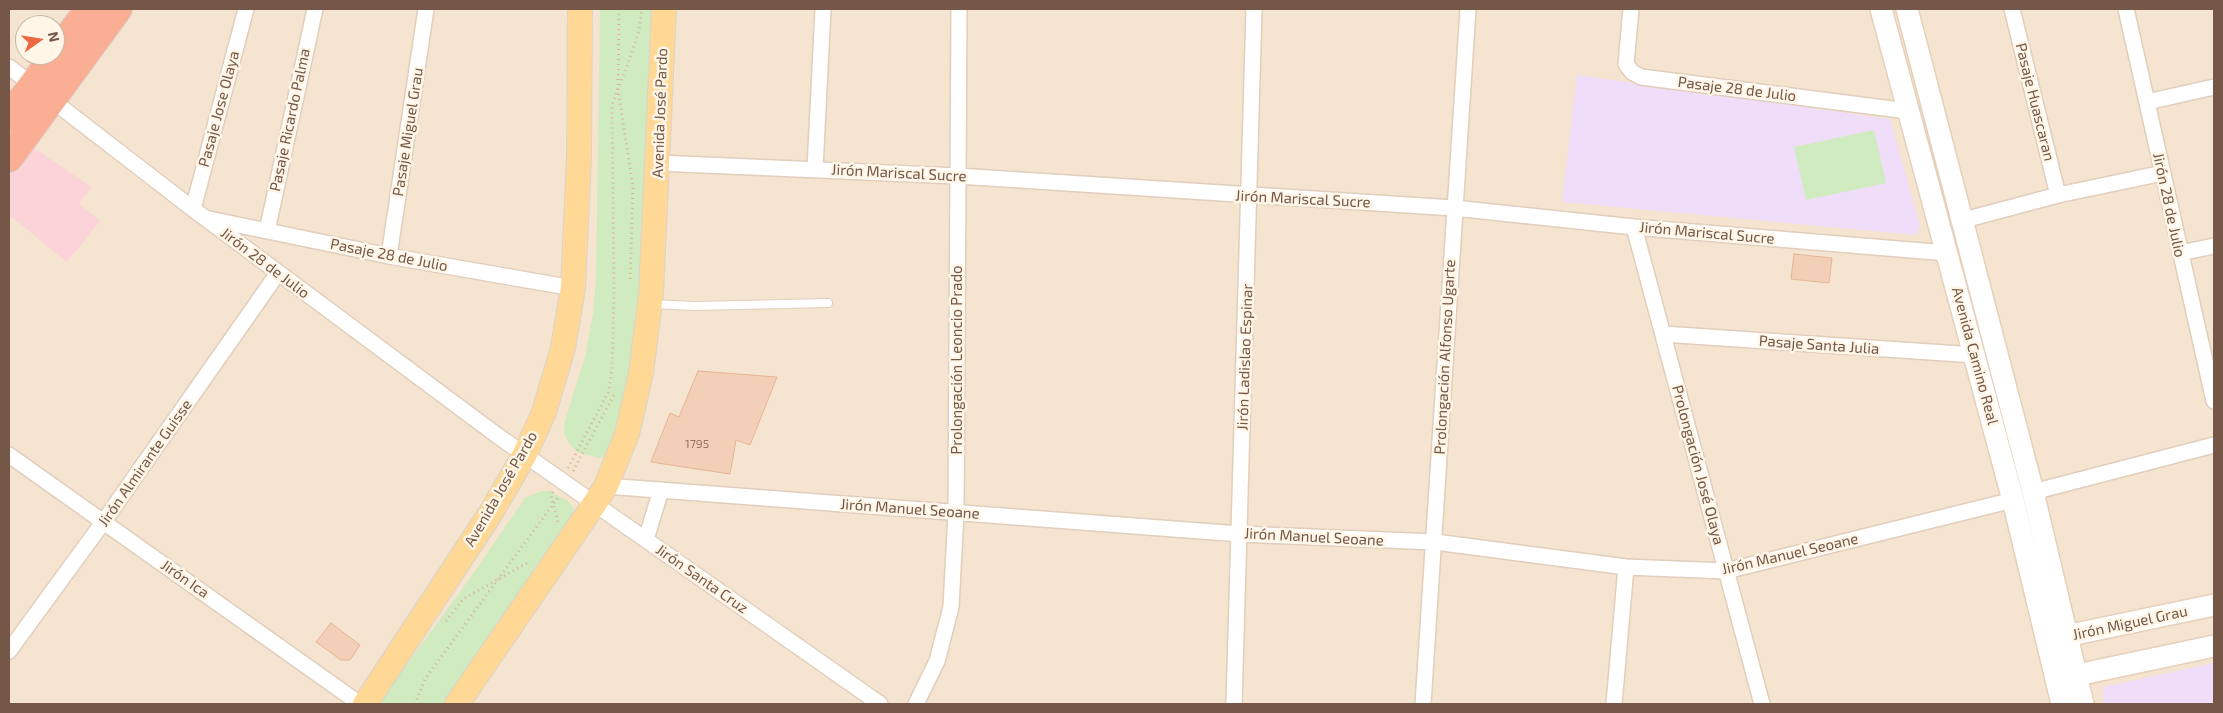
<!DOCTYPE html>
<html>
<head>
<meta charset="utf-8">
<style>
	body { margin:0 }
	#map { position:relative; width:2223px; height:713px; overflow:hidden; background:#fdf2e0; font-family:"Exo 2",sans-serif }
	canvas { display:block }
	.frame { position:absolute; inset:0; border:10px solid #755747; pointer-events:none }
	.north { position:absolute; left:15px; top:15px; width:50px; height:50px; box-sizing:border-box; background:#fff6e7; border:1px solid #c8b6a7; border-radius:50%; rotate:77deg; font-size:14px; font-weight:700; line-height:20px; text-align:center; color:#755747 }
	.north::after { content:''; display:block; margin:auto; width:18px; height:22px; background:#ed6740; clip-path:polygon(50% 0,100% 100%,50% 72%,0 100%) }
</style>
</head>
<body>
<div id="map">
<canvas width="2223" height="713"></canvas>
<div class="frame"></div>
<div class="north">N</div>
</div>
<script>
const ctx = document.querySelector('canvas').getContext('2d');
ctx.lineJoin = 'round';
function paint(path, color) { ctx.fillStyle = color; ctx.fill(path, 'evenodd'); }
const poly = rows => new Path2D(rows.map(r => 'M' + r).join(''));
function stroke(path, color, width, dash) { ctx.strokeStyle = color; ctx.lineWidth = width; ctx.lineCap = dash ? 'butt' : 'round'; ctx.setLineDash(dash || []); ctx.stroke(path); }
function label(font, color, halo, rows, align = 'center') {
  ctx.font = font + ' "Exo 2",sans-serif'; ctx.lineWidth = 5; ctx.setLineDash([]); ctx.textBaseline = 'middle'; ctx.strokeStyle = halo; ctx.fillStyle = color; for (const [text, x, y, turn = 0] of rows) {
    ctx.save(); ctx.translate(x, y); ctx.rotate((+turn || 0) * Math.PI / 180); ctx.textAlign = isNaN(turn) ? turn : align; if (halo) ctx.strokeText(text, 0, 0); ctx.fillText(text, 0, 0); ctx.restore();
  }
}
paint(poly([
	[9,9,2214,9,2214,704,9,704],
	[25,25,55,25,55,55,25,55]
]), '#f5e4cf');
paint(poly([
	[1577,75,1890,119,1920,226,1916,235,1562,202],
	[2214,663,2214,704,2103,704,2103,687]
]), '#efddf9');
paint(poly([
	[30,145,91,187,79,204,100,221,67,262,9,215,9,176]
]), '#fbd3d8');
paint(poly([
	[600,9,657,9,637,370,608,456,599,458,577,452,569,443,564,433,565,421,585,357,593,314,596,282],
	[1874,130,1886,183,1806,200,1794,147],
	[541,491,550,491,568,501,573,508,576,517,450,704,378,704,473,574,525,498]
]), '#d0ebbf');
const building = poly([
	[1794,254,1832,258,1829,283,1791,279,1794,254],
	[698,371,777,377,750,445,736,440,730,474,651,462,670,413,679,417,698,371],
	[331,623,360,645,350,660,341,660,316,642,331,623]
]);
paint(building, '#f4cfb7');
stroke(building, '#e7b597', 1);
const lane = poly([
	[653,304,694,306,828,303]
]);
const street = poly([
	[1631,9,1626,64,1632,72,1641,77,1908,111],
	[2012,9,2058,195],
	[2126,9,2214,401],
	[9,67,193,209,498,436,880,704],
	[2147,102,2214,87],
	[658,163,958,176,1454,208,1634,227,1947,253],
	[815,169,823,9],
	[193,209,246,9],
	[209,219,389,256,573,288],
	[1964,220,2058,195,2163,173],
	[1634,227,1762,704],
	[267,231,315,9],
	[2180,253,2214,246],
	[389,256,426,9],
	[1663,334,1975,355],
	[9,455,360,704],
	[606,486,1240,534,1435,542,1626,567,1726,571,2013,500],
	[2033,492,2214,445],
	[646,539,661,490],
	[9,651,104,521,278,273],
	[916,704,937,661,951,607,956,513,959,9],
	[1234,704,1254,9],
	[1423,704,1468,9],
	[1614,704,1626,567]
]);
const secondary = poly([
	[1881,9,2013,500,2062,704],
	[1907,9,2033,492,2083,704],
	[2056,638,2214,605],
	[2063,678,2214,646]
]);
const primary = poly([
	[365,704,492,511,525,454,544,412,563,348,573,288,579,157,580,9],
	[457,704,595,503,606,486,627,434,641,373,651,294,664,9]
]);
const highway = poly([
	[9,117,89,9],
	[9,158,118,9]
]);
stroke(lane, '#e1cebc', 10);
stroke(street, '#e1cebc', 18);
stroke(secondary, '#e7cfba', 24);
stroke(primary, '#dbd3cf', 26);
stroke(highway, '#dbd3cf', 30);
stroke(poly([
	[619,9,618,90,633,187,630,282],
	[568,468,609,391,612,368,614,294,612,105,630,58,639,31,642,9],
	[573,471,614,395],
	[553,492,551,496,558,522],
	[446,621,463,599,529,562],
	[415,704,425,679,559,496]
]), '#d8b39a', 3, [1, 4]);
stroke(lane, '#fff', 8);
stroke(street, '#fff', 15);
stroke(secondary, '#fff', 21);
stroke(primary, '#ffd896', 24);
stroke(highway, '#faaf94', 28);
label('12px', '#957563', null, [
	["1795",697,444]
]);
label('15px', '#755747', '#fff6e7', [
	["Pasaje 28 de Julio",1737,89,7],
	["Pasaje Huascaran",2035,102,76],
	["Pasaje Jose Olaya",219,109,-75],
	["Avenida José Pardo",660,113,-88],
	["Pasaje Ricardo Palma",290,120,-78],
	["Pasaje Miguel Grau",408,132,-81],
	["Jirón Mariscal Sucre",899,173,3],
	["Jirón Mariscal Sucre",1303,199,3],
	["Jirón 28 de Julio",2169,205,78],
	["Jirón Mariscal Sucre",1707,233,5],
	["Pasaje 28 de Julio",389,255,11],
	["Jirón 28 de Julio",265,263,37],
	["Pasaje Santa Julia",1819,345,4],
	["Avenida Camino Real",1975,356,75],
	["Jirón Ladislao Espinar",1245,357,-88],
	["Prolongación Alfonso Ugarte",1445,357,-87],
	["Prolongación Leoncio Prado",957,360,-90],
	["Jirón Almirante Guisse",145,463,-55],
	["Prolongación José Olaya",1698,465,75],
	["Avenida José Pardo",501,489,-60],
	["Jirón Manuel Seoane",910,509,4],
	["Jirón Manuel Seoane",1314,537,3],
	["Jirón Manuel Seoane",1790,554,-13],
	["Jirón Ica",185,579,35],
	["Jirón Santa Cruz",702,579,35],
	["Jirón Miguel Grau",2130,623,-12]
]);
</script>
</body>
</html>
